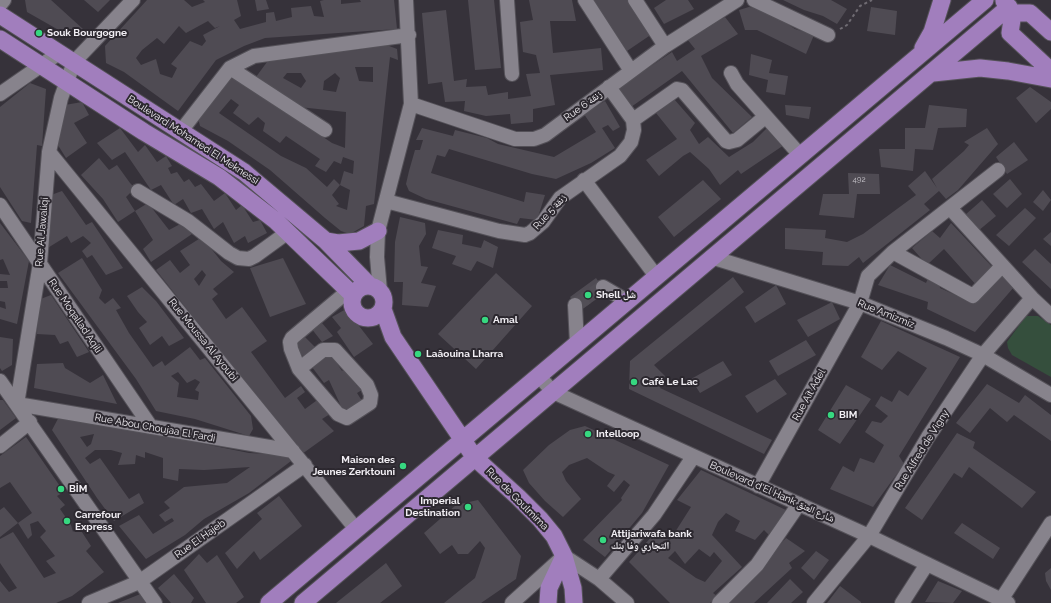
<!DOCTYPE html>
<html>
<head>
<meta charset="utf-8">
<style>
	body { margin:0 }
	canvas { display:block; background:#36323a }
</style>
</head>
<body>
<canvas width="1051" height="603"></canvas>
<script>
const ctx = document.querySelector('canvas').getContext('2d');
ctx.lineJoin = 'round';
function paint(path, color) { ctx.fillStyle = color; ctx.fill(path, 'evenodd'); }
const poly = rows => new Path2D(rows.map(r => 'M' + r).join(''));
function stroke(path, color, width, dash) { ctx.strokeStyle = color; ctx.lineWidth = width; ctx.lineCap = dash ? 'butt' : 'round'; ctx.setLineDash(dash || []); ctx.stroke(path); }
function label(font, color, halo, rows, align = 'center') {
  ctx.font = font + ' Raleway,"Noto Naskh Arabic",sans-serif'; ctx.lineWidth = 4; ctx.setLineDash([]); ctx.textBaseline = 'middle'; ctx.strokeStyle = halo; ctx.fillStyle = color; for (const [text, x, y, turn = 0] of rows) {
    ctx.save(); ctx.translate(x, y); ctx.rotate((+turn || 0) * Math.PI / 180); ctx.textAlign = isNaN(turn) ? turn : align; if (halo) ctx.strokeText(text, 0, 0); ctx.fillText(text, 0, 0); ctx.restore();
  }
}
paint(poly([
	[1026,316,1038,316,1051,325,1051,377,1012,355,1008,348,1007,342]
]), '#354f3d');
paint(poly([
	[25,0,51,0,83,29,71,37,27,12],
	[84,0,110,0,98,12],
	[147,0,184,0,192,7,205,2,203,0,237,0,241,16,234,20,240,29,266,22,266,13,274,12,276,21,292,17,291,8,311,6,314,16,324,17,320,1,324,0,341,0,341,4,361,2,360,0,394,0,397,29,265,38,244,46,216,60,178,111,124,72,106,63,105,46],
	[208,21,215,28,220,26,203,35,206,41,202,46,190,41,171,64,177,68,172,78,160,74,156,59,141,65,136,58,142,50,157,38,164,44,179,26,186,33],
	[255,0,266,0,269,9,257,11],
	[468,0,494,0,501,68,475,70],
	[529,0,572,0,576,21,550,21,553,53,601,48,603,70,550,75,555,105,533,109,533,122,511,124,510,114,486,116,464,111,465,101,445,102,442,82,428,84,422,13,446,10,454,81,467,79,466,87,486,86,488,95,508,92,508,99,531,96,526,74,540,73,536,55,523,52,520,22,533,20],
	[593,0,628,0,652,34,627,51],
	[666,0,688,0,694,9,664,24,654,8],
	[783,0,831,0,847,9,837,24,823,16,804,10],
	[749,7,766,10,795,29,814,35,806,54,757,30,745,30,739,10],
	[871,7,897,11,895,35,867,31],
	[725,17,738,34,701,56,712,78,752,117,733,133,682,71,631,107,617,89,672,52,677,61,695,49,687,39],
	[384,44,397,49,398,60,390,57,374,204,366,206,364,226,350,234,341,231,325,218,270,170,228,141,200,126,198,118,225,81,234,77,332,143,345,148,346,112,299,107,256,77,267,62,274,56,358,50],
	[355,67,373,67,373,82,359,81],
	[287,73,301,73,306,81,301,88,283,78],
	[335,73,340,78,336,92,323,90,324,81],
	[231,99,239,105,233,113,249,125,258,117,265,123,263,131,280,143,286,136,320,159,315,166,326,172,334,161,341,164,343,157,354,161,353,174,344,171,340,185,350,190,347,210,336,206,339,204,332,195,340,185,334,179,327,187,306,168,281,156,219,113],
	[751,54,772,60,769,73,788,76,785,95,766,92,768,80,749,75],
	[30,83,46,89,42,146,37,145,31,223,22,221,0,187,0,107],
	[1030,87,1051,102,1051,109,1036,123,1016,98],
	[674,99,695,123,690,130,699,144,708,137,729,157,753,142,769,126,784,145,741,174,738,170,720,185,709,169,690,152,683,156,659,176,646,160,677,139,656,113],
	[605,101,620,127,613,131,608,125,602,128,615,148,591,163,556,179,532,174,449,149,445,157,437,155,431,173,524,202,526,192,545,195,537,220,520,218,517,224,426,199,409,191,406,184,409,171,415,150,420,150,423,140,416,140,422,128,453,136,455,130,487,138,498,144,554,157,596,132,584,114],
	[82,102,89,115,74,123,87,143,66,158,56,142,65,105],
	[785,105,811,107,809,119,786,115],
	[929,105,967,109,966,127,938,128,933,150,915,149,913,171,881,167,879,149,905,149,905,128,925,128],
	[120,128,138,152,145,145,157,162,166,156,172,166,168,168,171,174,177,172,184,182,189,179,195,187,201,184,214,201,225,193,236,210,242,205,253,222,260,220,267,233,248,243,245,236,234,243,223,222,214,229,202,209,191,213,183,199,174,205,161,185,151,190,125,152,112,160,97,143],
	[987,128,998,144,958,190,946,199,939,191,924,204,930,210,863,263,859,257,848,266,822,265,823,252,785,249,785,228,826,230,825,238,847,242,863,234,916,195,908,186,925,171,937,188,932,179,964,151,969,145,964,142],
	[1014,142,1028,160,1007,174,996,157],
	[99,158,109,170,117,165,130,183,135,188,126,197,135,211,118,222,103,199,81,175],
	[848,173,879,174,880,194,857,194,854,218,819,215,823,194,849,194],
	[1010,179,1022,194,1007,208,993,194],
	[703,180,721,199,674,237,658,217],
	[1043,190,1051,200,1043,211,1033,202],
	[62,191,86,225,92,222,123,268,106,275,92,255,87,258,82,251,91,243,83,236,71,243,67,236,46,249,51,195],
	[982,200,996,216,978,231,965,215],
	[148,203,169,230,184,222,192,234,151,262,143,249,153,240,135,211],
	[1025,208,1036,218,1009,246,996,235],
	[400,217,425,223,426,234,419,246,421,266,428,267,421,283,436,286,428,307,402,305,403,282,394,282,395,242],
	[0,223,29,261,17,324,0,319,0,307,6,309,5,302,0,301,0,288,8,288,7,281,0,281,0,274,10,275,3,259,0,260],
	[951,223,996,271,978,287,944,249,927,265,912,248,932,231,940,238],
	[438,230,463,235,462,244,481,248,484,240,498,247,493,268,477,261,471,271,452,264,456,256,432,248],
	[1051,232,1051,246,1043,239],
	[202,237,221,261,234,272,213,289,218,294,212,299,226,319,242,307,267,341,251,352,285,398,301,386,305,392,297,398,305,409,320,398,330,414,322,419,334,431,302,454,156,270,170,260,180,273,190,265,180,251],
	[202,270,206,275,199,286,194,279],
	[1035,249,1051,264,1051,289,1022,262],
	[82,258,102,290,99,298,105,304,113,298,121,308,116,310,129,333,153,367,162,361,165,366,190,347,200,360,205,358,251,416,253,429,249,436,195,419,156,411,136,379,58,273],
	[178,372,187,383,195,379,200,382,195,390,199,392,198,400,177,397,179,383,171,376],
	[283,258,306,304,270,317,250,268],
	[890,265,926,283,929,276,939,281,940,288,973,303,1001,274,1014,287,975,332,927,309,928,302,878,285],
	[496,273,532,306,476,369,438,334],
	[733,277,744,292,654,365,665,376,660,388,772,440,764,454,629,389,630,361],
	[596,278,606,292,580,311,570,297],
	[776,285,786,304,755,323,745,307],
	[142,287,156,301,184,338,169,346,162,336,150,345,139,328,147,322,138,312,127,296],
	[51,295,89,352,77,357,68,341,60,344,55,335,37,334,38,300],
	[832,302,840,319,808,337,797,320],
	[346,309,373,344,354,357,337,332,341,328,332,317],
	[881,321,960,357,899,456,904,464,873,507,830,489,843,466,854,472,860,458,874,463,884,445,865,432,872,421,881,423,888,416,875,406,881,396,892,402,899,390,908,396,927,368,898,351,882,370,861,357],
	[322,323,333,336,322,342,311,328],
	[304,336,317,349,304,358,294,344],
	[0,337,13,339,12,365,2,371,0,368],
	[806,340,816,355,778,376,769,361],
	[330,353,342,371,349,366,358,379,356,385,362,390,357,393,364,404,345,415,329,380,324,383,309,363],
	[723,361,732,375,700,393,691,379],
	[63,363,65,368,90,383,103,375,117,404,34,388,37,364],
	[775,379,787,394,757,413,745,396],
	[987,384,1019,403,1025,395,1051,415,1051,441,1014,415,1007,422,990,408,970,433,956,423],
	[846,385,871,399,840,444,818,430],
	[0,400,3,400,16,418,0,430],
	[60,415,249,453,286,455,291,461,249,493,204,519,185,535,146,559,119,526,139,515,153,534,174,521,172,518,165,522,159,515,170,508,164,502,184,487,227,483,250,467,204,470,179,469,178,481,163,478,163,458,145,452,145,458,136,455,135,464,118,465,122,453,111,450,95,450,85,458,90,464,100,458,129,499,139,493,144,503,114,521,97,498,52,430],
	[94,434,91,444,87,447,80,437],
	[585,426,669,465,642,513,605,557,583,540,622,500,621,498,630,485,624,480,614,492,607,486,615,475,608,472,587,458,569,465,562,472,566,481,581,499,563,517,545,501,529,483,523,470,549,445,570,430],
	[957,433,975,442,973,448,1036,492,1022,508,969,467,962,478,954,473,922,520,905,508],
	[26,437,64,492,57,496,65,505,60,509,71,525,73,532,78,526,91,546,86,551,104,572,72,596,56,603,0,603,0,581,9,592,17,588,0,563,0,539,13,532,44,578,56,573,46,561,55,556,40,537,46,531,38,521,30,524,32,535,28,539,18,523,32,513,10,482,0,488,0,456],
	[701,470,788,511,769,535,764,530,755,540,735,531,740,521,726,513,718,522,712,535,742,567,713,593,717,596,710,603,670,603,629,562,653,535,670,540,691,507,677,500],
	[699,549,710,557,714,552,722,561,705,582,696,578,668,558,675,551,685,564],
	[279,496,302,526,260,560,254,551,237,569,225,553,262,519,257,513],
	[478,500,521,556,516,579,481,603,444,603,475,578,485,548,480,541,468,554,458,554,452,545,440,554,424,533,456,505],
	[4,507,18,523,0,537,0,510],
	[962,523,1000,548,993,559,954,533],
	[786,538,805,551,789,563,792,568,754,603,728,603],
	[816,551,829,560,814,580,801,568],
	[199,554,207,563,217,555,244,597,236,603,206,603,184,570],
	[386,563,402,586,380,603,336,603],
	[1051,568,1051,590,1046,581,1045,573],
	[174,574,194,598,191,603,171,603,158,588],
	[790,579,803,592,791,603,767,603],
	[938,581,962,591,953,603,925,602],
	[840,586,861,602,861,603,827,603],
	[143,593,150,603,118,603]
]), '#4f4b53');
stroke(poly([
	[575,305,603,287]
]), '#524e56', 14, [14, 7]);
const minor = poly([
	[133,0,74,62,61,98,49,152,40,263,17,404,293,451],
	[507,0,512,74],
	[585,0,631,71],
	[635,0,665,46],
	[754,0,828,35],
	[0,5,4,0],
	[230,68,325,130],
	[731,73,737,84,800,155],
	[609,87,633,120],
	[0,94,59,53],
	[411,104,515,139,534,139,545,135,665,46,737,0],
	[633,120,677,89,682,90,726,141,729,142,737,140,765,117],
	[181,131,230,68,254,56,409,35],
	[49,152,356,529],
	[584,180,656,276],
	[138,191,188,221,229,253,238,258,249,259,255,256,288,232],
	[386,201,499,231,525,235,530,233,543,222,560,198,620,156,631,142,634,130,633,120],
	[0,205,151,427],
	[950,208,1032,298,1051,316],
	[893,252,973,296,1002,266],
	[711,257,860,303,946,338,983,355,1051,395],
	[603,287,627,301],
	[380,291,377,257,378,231,411,104,406,0],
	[575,305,577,344],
	[299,369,323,350,335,350,367,385,371,395,370,403,347,418,338,414,299,369,291,349,290,342,292,338,348,291],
	[539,376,553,392,869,536,1008,603],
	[0,381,155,603],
	[0,446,30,422],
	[758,486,860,303,868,276,893,252,998,170],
	[599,579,654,515,693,457],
	[89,603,139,582,305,465],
	[512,603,564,556,599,579,627,603],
	[719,603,757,565,799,504],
	[814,603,869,536,928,437,983,355,1032,298],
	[902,603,927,564],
	[999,603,1051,523]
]);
const major = poly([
	[1004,1,1013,13,1010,33,1051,71],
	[1013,13,1030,13,1051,32],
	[0,15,244,172,326,241,370,286],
	[0,39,144,132,219,177,276,221,353,295],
	[923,48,932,32,942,0],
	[933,73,980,68,1008,71,1051,79],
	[326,241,338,243,359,241,378,231],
	'352 302a16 16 0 1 1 32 0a16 16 0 1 1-32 0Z',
	[383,309,393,337,475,458,518,497,540,519,554,536,564,556,573,588,574,603],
	[269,603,985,0],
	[303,603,1009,7],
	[548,603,549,588,564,556]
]);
stroke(minor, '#545158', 16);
stroke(major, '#545158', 19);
stroke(poly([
	[840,29,847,25,860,6,872,0]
]), '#706c73', 2, [3, 3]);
stroke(minor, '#87838c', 14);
stroke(major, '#a17ebd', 17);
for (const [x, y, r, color] of [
	[39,33,4,"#36d880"],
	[588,295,4,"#36d880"],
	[485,320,4,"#36d880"],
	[418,354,4,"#36d880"],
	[634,382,4,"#36d880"],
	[831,415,4,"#36d880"],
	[588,434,4,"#36d880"],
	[403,466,4,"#36d880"],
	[61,489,4,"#36d880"],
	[468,507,4,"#36d880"],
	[67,521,4,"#36d880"],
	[603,540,4,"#36d880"]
]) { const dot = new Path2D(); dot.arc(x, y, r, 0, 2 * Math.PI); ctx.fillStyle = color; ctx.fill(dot); stroke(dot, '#2c282f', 1.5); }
label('8px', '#c8c5cb', null, [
	["492",859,180]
]);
label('bold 10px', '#f1eef3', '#2c282f', [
	["Souk Bourgogne",47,33],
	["Shell شل",596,295],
	["Amal",493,320],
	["Laâouina Lharra",426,354],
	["Café Le Lac",642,382],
	["BIM",839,415],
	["Intelloop",596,434],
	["Maison des",395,460,"right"],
	["Jeunes Zerktouni",395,472,"right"],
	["BİM",69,489],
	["Imperial",460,501,"right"],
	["Destination",460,513,"right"],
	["Carrefour",75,515],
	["Express",75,527],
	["Attijariwafa bank",611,534],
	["التجاري وفا بنك",611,546]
], 'left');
label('10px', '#f1eef3', '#2c282f', [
	["Rue 6 زنقة",583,106,-36],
	["Boulevard Mohamed El Meknessi",193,140,33],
	["Rue 5 زنقة",550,212,-48],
	["Rue Al Jawaliqi",42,232,-85],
	["Rue Amizmiz",886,314,22],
	["Rue Moqallad Aqili",75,316,56],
	["Rue Moussa Al Ayoubi",203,340,51],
	["Rue Aït Adel",809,395,-61],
	["Rue Abou Choujaa El Fardi",155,428,10],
	["Rue Alfred de Vigny",922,450,-58],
	["Boulevard d'El Hank شارع العنق",772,492,24],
	["Rue de Goulmima",517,499,45],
	["Rue El Hajeb",200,539,-35]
]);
</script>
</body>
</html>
